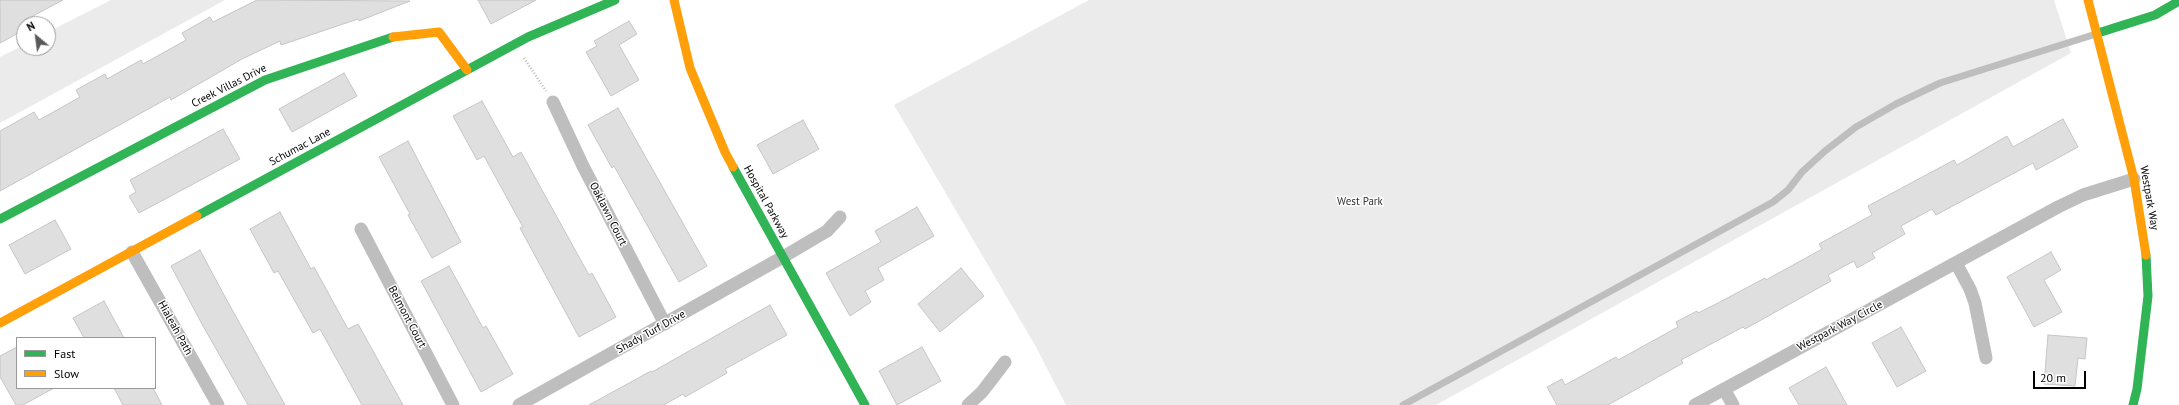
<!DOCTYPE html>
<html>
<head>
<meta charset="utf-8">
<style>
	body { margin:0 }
	#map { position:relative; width:2179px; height:405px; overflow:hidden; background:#fff; font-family:"PT Sans",sans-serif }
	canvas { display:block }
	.legend { position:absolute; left:16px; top:337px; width:140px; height:52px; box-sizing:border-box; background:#fff; border:1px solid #999; margin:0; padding:5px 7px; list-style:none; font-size:12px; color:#000 }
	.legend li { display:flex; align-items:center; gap:8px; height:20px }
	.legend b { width:20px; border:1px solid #999 }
	.north { position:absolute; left:16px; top:16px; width:40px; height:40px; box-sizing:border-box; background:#fff; border:1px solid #999; border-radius:50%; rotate:331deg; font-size:11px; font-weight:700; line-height:16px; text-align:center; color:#000 }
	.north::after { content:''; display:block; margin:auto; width:14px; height:18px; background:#595959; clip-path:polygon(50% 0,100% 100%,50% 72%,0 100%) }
	.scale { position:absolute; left:2033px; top:371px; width:53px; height:18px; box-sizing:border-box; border:2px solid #000; border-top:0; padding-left:5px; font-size:12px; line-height:14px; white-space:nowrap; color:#000; -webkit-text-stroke:3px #fff; paint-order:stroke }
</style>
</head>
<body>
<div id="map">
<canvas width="2179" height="405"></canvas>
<ul class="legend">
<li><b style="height:5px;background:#30b455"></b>Fast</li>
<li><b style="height:5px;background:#ff9f0a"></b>Slow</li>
</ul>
<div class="north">N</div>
<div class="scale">20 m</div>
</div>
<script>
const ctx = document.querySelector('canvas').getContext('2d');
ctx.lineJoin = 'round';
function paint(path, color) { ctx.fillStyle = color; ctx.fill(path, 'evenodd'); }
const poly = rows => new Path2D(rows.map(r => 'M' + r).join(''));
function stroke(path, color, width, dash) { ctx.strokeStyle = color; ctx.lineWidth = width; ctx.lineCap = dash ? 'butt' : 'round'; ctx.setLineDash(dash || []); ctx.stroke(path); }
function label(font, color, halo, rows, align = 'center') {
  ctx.font = font + ' "PT Sans",sans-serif'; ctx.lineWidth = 3; ctx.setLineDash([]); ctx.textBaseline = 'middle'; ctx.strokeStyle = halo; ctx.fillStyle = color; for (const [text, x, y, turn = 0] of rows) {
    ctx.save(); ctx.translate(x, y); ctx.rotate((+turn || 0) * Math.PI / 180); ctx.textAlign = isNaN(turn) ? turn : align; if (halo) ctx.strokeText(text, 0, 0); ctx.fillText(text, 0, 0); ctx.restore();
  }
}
paint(poly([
	[111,0,225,0,0,123,0,57,24,45,24,48,48,48,48,32],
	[1089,0,2054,0,2071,53,1436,405,1066,405,1036,347,894,105]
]), '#ebebeb');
const building = poly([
	[0,0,63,0,31,17,35,24,24,24,24,30,0,43,0,0],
	[257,0,410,1,359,21,358,19,281,45,280,41,242,59,171,100,170,97,0,191,0,131,34,112,39,120,80,97,76,90,105,74,107,79,141,60,143,64,186,40,182,33,210,17,213,22,257,0],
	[478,0,536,0,491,24,478,0],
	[629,21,637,34,619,45,639,80,611,96,586,52,597,46,594,41,629,21],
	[344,73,357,96,292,132,279,109,344,73],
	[482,101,513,157,521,152,589,275,592,273,616,317,579,337,520,228,523,227,484,156,477,160,453,116,482,101],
	[618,108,707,266,679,282,614,166,612,168,588,125,618,108],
	[2063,119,2078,147,2036,170,2033,163,1936,215,1932,209,1901,226,1905,234,1872,253,1875,258,1857,268,1854,261,1828,275,1831,281,1745,329,1743,327,1681,360,1683,363,1608,405,1557,405,1547,387,1562,379,1565,385,1616,357,1618,360,1678,327,1676,322,1697,311,1698,313,1716,304,1765,278,1766,280,1822,249,1819,244,1872,215,1868,206,1954,160,1957,165,2007,136,2013,147,2063,119],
	[803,120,819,149,773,174,757,145,803,120],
	[223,129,240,159,139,213,129,196,136,192,130,180,223,129],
	[408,141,461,242,432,258,408,215,410,214,379,157,408,141],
	[917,207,934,236,878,268,884,280,865,291,871,302,850,316,826,273,881,242,875,231,917,207],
	[280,212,311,269,314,267,348,329,358,324,403,405,362,405,320,329,313,333,278,271,274,273,250,229,280,212],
	[55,220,71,249,25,274,9,245,55,220],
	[200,250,224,295,285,405,248,405,203,326,171,266,200,250],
	[2051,252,2061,270,2044,280,2062,312,2034,327,2007,277,2051,252],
	[449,266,483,328,486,326,513,374,481,392,421,281,449,266],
	[961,268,984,296,940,332,918,304,961,268],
	[104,301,124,338,84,338,73,318,104,301],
	[770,305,787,335,725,369,727,373,685,397,683,394,664,405,589,405,651,371,652,372,770,305],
	[1901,327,1926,371,1897,387,1872,343,1901,327],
	[2048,335,2087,338,2085,359,2078,358,2075,386,2044,384,2048,335],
	[17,347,17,388,54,388,23,405,16,405,0,377,0,356,17,347],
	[922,347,941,381,897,405,879,371,922,347],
	[1826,367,1847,405,1799,405,1789,388,1826,367],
	[114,388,153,388,162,405,123,405,114,388]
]);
paint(building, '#dfdfdf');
stroke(building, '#c6c6c6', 1);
stroke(poly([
	[524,58,546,91]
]), '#b9b9b9', 2.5, [1, 2]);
stroke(poly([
	[1403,405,1773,202,1788,190,1802,172,1825,151,1856,127,1896,104,1940,83,2096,34]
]), '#bebebe', 7);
stroke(poly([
	[553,102,583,166,665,324],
	[361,229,453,405],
	[132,252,218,405],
	[1956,263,1970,289,1975,303,1986,358],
	[1724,389,1733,405],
	[519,405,783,257,827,231,840,217],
	[968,405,982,392,1005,362],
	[1695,405,2058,207,2083,195,2134,179]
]), '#bebebe', 13);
stroke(poly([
	[2098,33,2155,15,2179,1],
	[733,167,865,405],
	[197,216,528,37,615,0],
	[0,219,265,80,393,37],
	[2133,405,2137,389,2148,296,2146,255]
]), '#30b455', 9);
stroke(poly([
	[674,0,690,68,725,152,733,167],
	[2088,0,2134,179,2146,255],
	[393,37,439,32,467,70],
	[0,323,197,216]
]), '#ff9f0a', 9);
label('11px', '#000', '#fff', [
	["Creek Villas Drive",229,86,-27],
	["Schumac Lane",300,147,-28],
	["Westpark Way",2149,198,80],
	["Hospital Parkway",766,202,61],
	["Oaklawn Court",608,214,63],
	["Belmont Court",407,317,62],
	["Westpark Way Circle",1840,326,-28],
	["Hialeah Path",175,328,61],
	["Shady Turf Drive",651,332,-29]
]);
label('11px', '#323232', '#fff', [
	["West Park",1360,202]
]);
</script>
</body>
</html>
